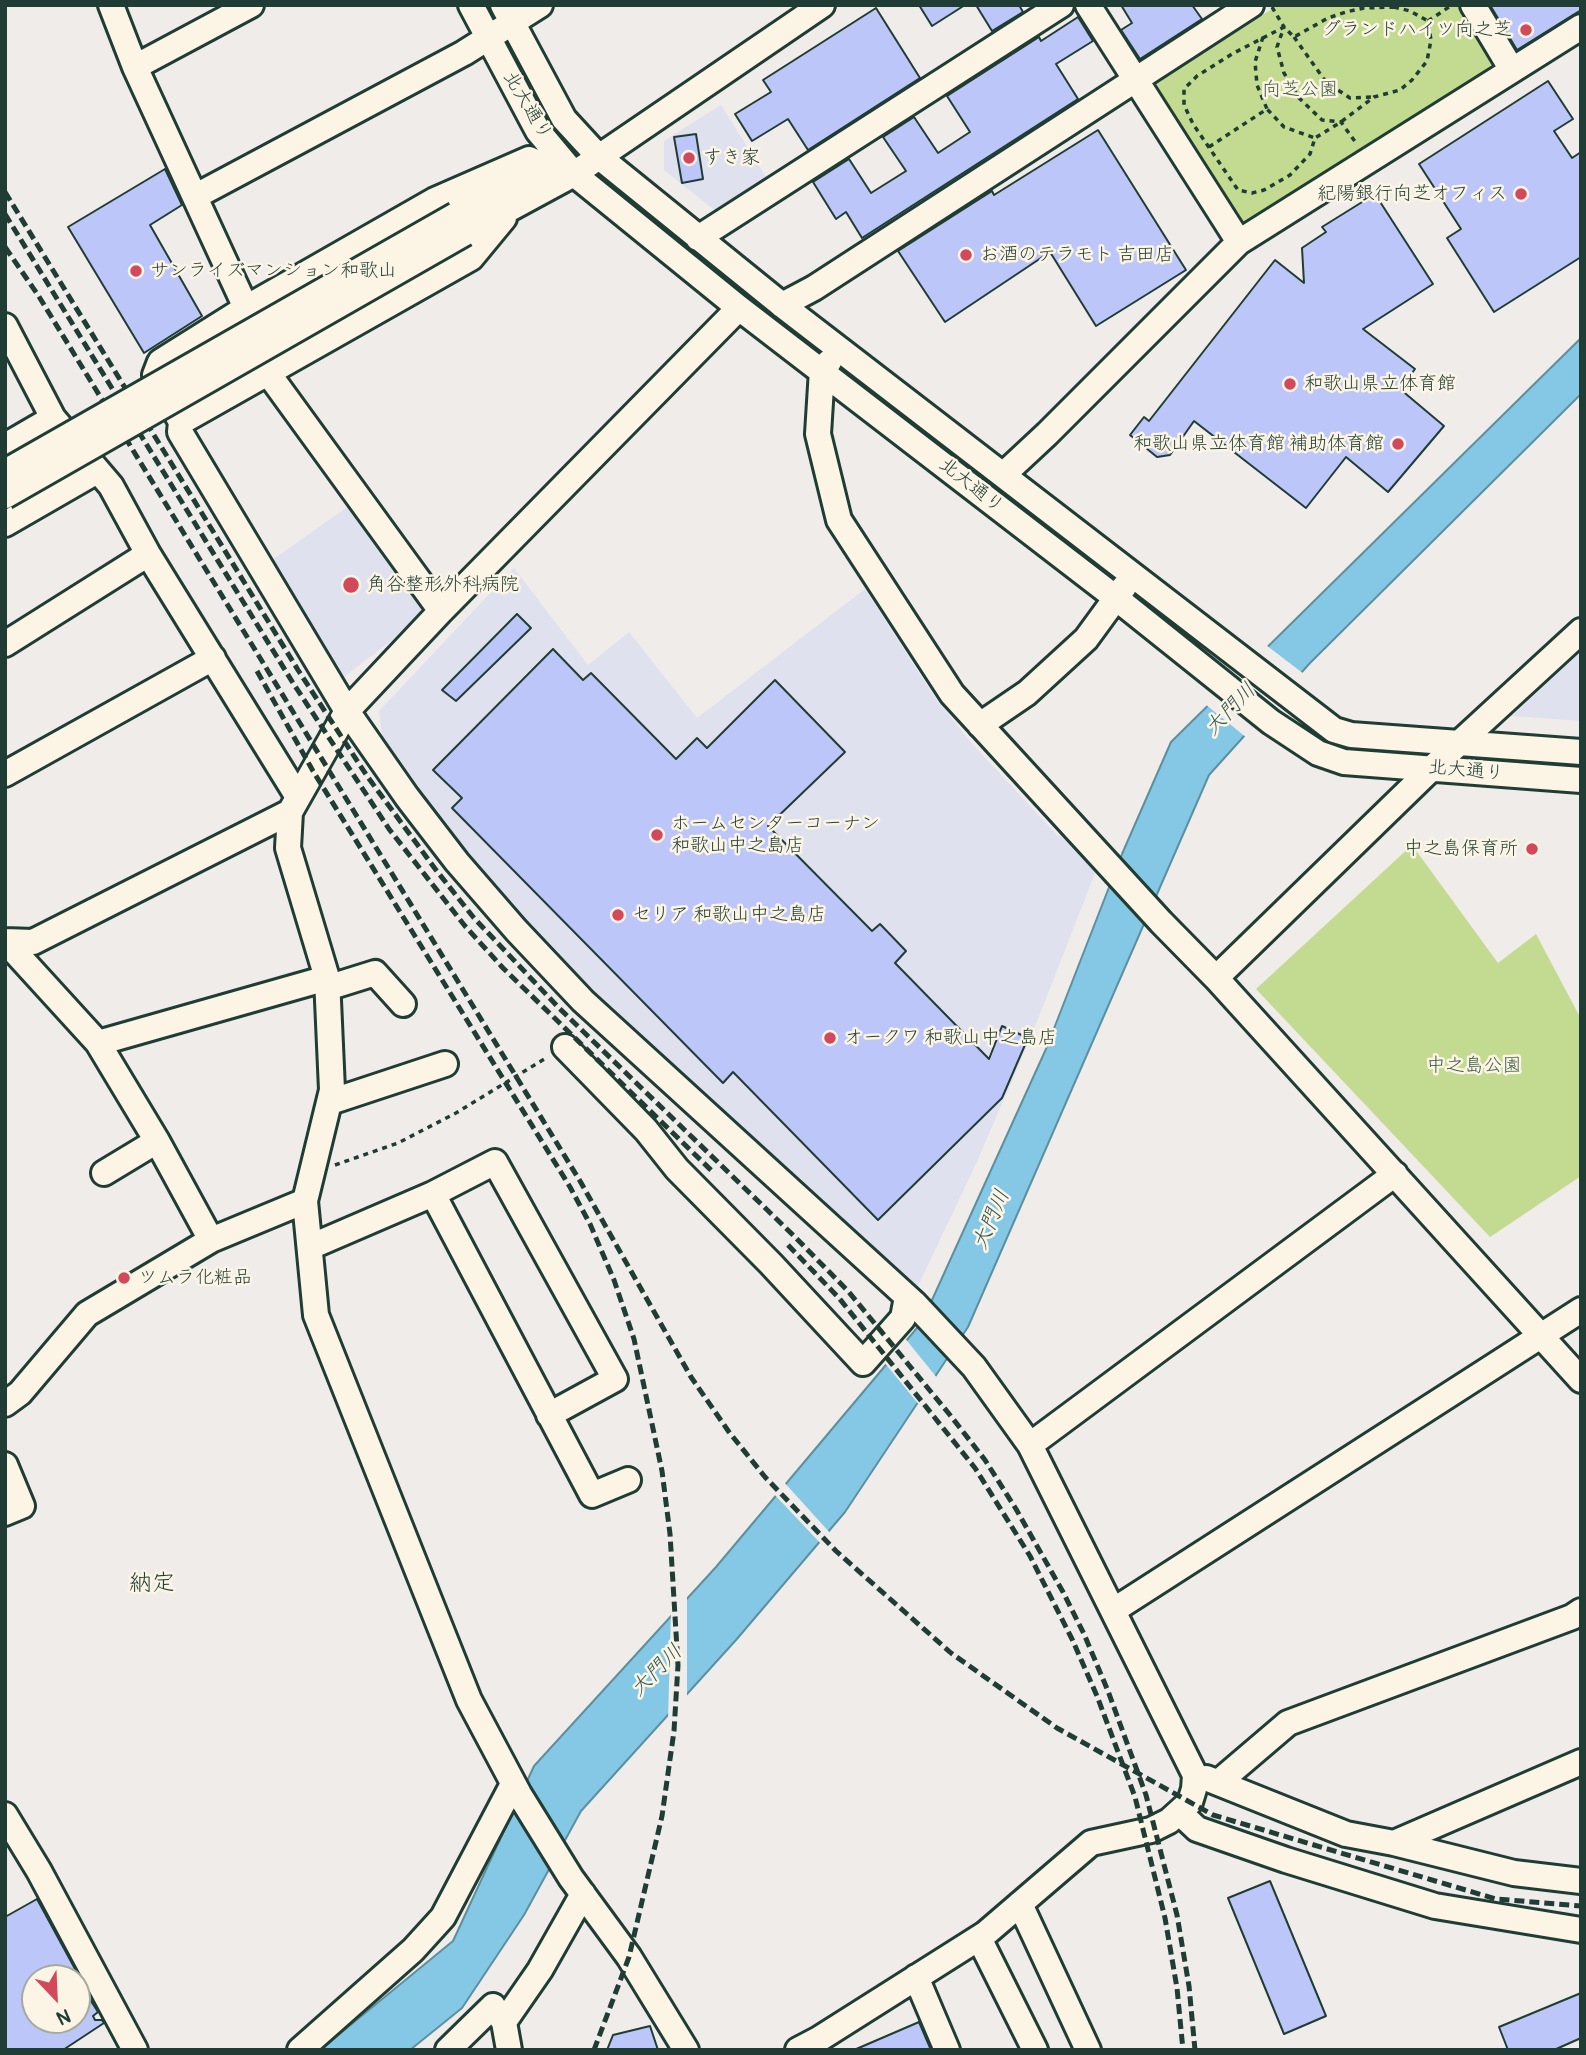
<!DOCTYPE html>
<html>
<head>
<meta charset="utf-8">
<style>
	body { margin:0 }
	#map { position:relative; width:1586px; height:2055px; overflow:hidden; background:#efece9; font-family:Pangolin,sans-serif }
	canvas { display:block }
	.frame { position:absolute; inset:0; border:7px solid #1f3d34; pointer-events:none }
	.north { position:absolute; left:21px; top:1964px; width:70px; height:70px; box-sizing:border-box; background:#fcf5e5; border:2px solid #a4ab9e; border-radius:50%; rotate:157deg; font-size:19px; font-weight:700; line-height:28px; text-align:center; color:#1f3d34 }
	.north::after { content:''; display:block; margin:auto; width:24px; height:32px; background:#d1495b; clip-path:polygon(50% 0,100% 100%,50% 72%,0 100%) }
</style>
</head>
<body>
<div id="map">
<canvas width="1586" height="2055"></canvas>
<div class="frame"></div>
<div class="north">N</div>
</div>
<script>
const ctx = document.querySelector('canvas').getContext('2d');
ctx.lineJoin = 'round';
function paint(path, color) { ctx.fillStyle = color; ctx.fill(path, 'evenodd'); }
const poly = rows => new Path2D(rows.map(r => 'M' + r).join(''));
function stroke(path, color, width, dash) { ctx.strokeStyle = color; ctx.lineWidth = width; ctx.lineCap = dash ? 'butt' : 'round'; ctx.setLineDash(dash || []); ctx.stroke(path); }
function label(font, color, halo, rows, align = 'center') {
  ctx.font = font + ' Pangolin,"Klee One",sans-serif'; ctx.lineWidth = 5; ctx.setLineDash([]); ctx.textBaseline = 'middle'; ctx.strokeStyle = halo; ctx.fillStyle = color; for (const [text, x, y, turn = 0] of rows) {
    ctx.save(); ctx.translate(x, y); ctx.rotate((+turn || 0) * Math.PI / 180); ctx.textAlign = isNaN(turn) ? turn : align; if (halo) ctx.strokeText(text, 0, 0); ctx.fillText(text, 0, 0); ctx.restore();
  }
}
paint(poly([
	[721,105,768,180,717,212,664,170,664,141],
	[359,499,431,610,344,677,272,560],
	[514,568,588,665,629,632,697,718,865,589,935,698,975,747,1058,836,1062,832,1097,868,1031,1037,975,1166,918,1286,709,1100,609,1007,528,925,445,825,382,735,379,711],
	[1581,651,1581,721,1512,716]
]), '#e0e1ee');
paint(poly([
	[1278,5,1461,5,1493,55,1490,69,1247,222,1236,221,1155,93,1157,83],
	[1412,845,1498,963,1536,934,1581,1019,1581,1176,1490,1237,1256,989]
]), '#c3db91');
const water = poly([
	[1581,338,1581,394,1310,663,1209,775,968,1327,845,1512,736,1640,581,1811,524,1915,462,2008,410,2050,320,2050,453,1941,534,1766,716,1567,922,1322,1046,1049,1122,854,1171,742,1581,338]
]);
paint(water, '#84c8e5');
stroke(water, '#5c909e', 2);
paint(poly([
	[1266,645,1304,674,1247,738,1205,704],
	[904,1337,938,1379,920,1406,884,1362],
	[783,1481,831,1534,822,1545,773,1493],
	[687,1594,687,1700,668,1720,671,1611]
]), '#efece9');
const building = poly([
	[919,5,965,5,932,26,919,5],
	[976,5,1019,5,1023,12,992,31,976,5],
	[1121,5,1192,5,1202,19,1140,59,1121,30,1132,23,1121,5],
	[1490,5,1581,5,1581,10,1517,50,1490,5],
	[876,8,920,78,808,150,788,119,752,141,735,114,771,92,763,80,876,8],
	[1078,17,1093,41,1056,64,1078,99,862,238,846,212,836,219,813,182,849,159,871,193,906,171,883,137,914,117,938,153,970,132,947,96,1039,37,1041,41,1078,17],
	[1548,81,1573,119,1554,131,1572,158,1581,152,1581,257,1494,312,1447,238,1461,229,1419,164,1548,81],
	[1098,130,1186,270,1096,326,1050,252,945,322,898,251,992,191,994,195,1098,130],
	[696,134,703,179,682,183,674,137,696,134],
	[165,169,182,205,150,225,202,316,144,353,68,227,165,169],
	[1375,194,1433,284,1363,329,1415,369,1400,389,1444,426,1388,492,1346,457,1306,508,1194,421,1170,455,1157,457,1130,435,1144,417,1149,421,1275,260,1304,283,1302,248,1326,232,1322,227,1375,194],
	[517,614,531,628,456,701,442,690,517,614],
	[553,649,583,680,591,673,676,759,697,738,707,748,775,680,845,752,768,826,872,931,880,924,906,951,895,963,989,1059,1002,1026,1028,1038,1002,1098,878,1220,733,1072,723,1083,452,808,462,798,433,770,553,649],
	[1270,1881,1326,2016,1284,2034,1228,1898,1270,1881],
	[37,1899,80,1978,35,1978,35,2020,77,2020,77,1979,98,2012,93,2016,95,2020,102,2020,104,2023,63,2050,5,2050,5,1917,37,1899],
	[1581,1993,1581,2038,1554,2050,1508,2050,1499,2027,1581,1993],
	[919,2022,931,2050,854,2050,919,2022],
	[650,2026,658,2050,607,2050,613,2035,650,2026]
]);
paint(building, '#bcc6f8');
stroke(building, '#1f3d34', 2);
const minor = poly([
	[111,5,135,67,246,308,268,373,441,611],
	[471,5,538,131,574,174,739,308,1116,598,1271,722,1318,753,1344,762,1581,780],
	[503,5,564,119,598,156,782,305,1334,730,1351,735,1581,752],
	[1088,5,1239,242],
	[1473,5,1512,70],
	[135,67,251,5],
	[545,166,529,159,435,200,246,308,160,362,155,375,181,422,180,432,347,711,407,797,457,862,516,930,583,1001,914,1303,974,1367,1030,1445,1195,1775,1194,1789,1190,1802,1169,1821,1151,1830,1091,1843,985,1934,819,2039,798,2050],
	[196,196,464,53,540,5],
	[456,215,531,174],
	[465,233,574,174,822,5],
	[698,238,1061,5],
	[782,305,814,288,1251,5],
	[5,326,53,418,111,486,148,554,298,797],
	[829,362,822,370,818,434,839,520,952,694,1161,922,1216,978,1581,1380],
	[181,422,471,258,504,218],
	[5,446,53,418],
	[1003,475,1047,434,1239,242,1581,27],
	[5,524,97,471],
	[5,644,148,554],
	[980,725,1027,693,1086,639,1124,587],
	[5,774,213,658],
	[5,941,98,1043,157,1141,211,1240],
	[5,941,33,942,290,812],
	[1216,978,1432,768,1581,631],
	[327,988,375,973,403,1004],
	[98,1043,327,978],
	[565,1047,646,1130,677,1169,771,1264,863,1363,903,1318,907,1297],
	[330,1102,445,1064],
	[104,1173,157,1141],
	[433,1194,495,1162,615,1379,549,1415],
	[310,1247,433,1194,592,1495,628,1480],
	[5,1404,20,1393,87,1314,211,1240,305,1201],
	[1030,1445,1395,1174],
	[5,1465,22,1506,5,1513],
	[1114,1610,1581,1310],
	[1206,1778,1346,1834,1394,1843,1514,1873,1581,1881],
	[1220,1781,1288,1723,1572,1617,1581,1611],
	[1180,1813,1197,1829,1286,1860,1435,1906,1581,1930],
	[5,1815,39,1871,135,2050],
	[1394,1843,1581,1762],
	[1020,1904,1088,2050],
	[979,1938,1035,2050],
	[916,1977,947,2050],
	[300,2050,413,1950,443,1917,513,1784],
	[448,2050,493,2006,504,2022],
	[509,2050,504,2022,540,1970,583,1894],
	[686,2050,629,1957,571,1878,519,1794,469,1700,316,1315,305,1201,332,1090,327,978,288,848,290,812,347,711,441,611,739,308]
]);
stroke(minor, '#1f3d34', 30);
stroke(poly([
	[1272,7,1284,27,1277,47,1284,73,1299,98,1322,120,1341,122,1356,143],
	[1394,7,1410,11,1428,21,1431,40,1427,61,1412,80,1400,90,1374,97,1341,122,1315,138,1310,154,1290,175,1264,190,1252,193,1238,190,1193,124,1184,105,1184,89,1197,76,1232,54,1284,27,1294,37,1328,18,1346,12,1364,8,1394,7],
	[1428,21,1452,5],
	[1263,37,1255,62,1257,85,1267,109],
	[1294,37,1326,82,1350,98,1372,97],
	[1209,147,1267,109,1284,127,1315,138],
	[335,1165,398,1143,456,1113,546,1058]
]), '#1f3d34', 3.5, [5, 5]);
stroke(minor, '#fcf5e5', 24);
stroke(poly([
	[5,192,298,670,367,776,436,870,474,918,559,1008,793,1235,848,1291,950,1415,985,1460,1016,1509,1063,1592,1084,1634,1108,1691,1146,1795,1177,1915,1189,1986,1195,2050],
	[5,214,293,683,389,829,465,926,503,968,713,1172],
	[5,247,38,295,580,1181,691,1377,729,1432,765,1477,836,1551,951,1653,1057,1728,1213,1815,1496,1899,1581,1906],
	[257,671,313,771,570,1187,590,1224,614,1280,634,1339,662,1471,670,1534,678,1665,674,1731,662,1816,629,1957,594,2050],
	[788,1245,839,1298,975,1468,1030,1556,1072,1639,1097,1696,1135,1797,1165,1918,1177,1988,1183,2050]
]), '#1f3d34', 5, [10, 5]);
const minorBridge = poly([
	[5,472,456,215],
	[5,496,465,233]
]);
stroke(minorBridge, '#1f3d34', 30, []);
stroke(minorBridge, '#fcf5e5', 24);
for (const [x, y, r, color] of [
	[1526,30,7,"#d1495b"],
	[689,158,7,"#d1495b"],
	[1521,194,7,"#d1495b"],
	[966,255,7,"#d1495b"],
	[136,271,7,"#d1495b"],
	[1290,384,7,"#d1495b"],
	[1398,444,7,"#d1495b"],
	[351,585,9,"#d1495b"],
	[657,835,7,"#d1495b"],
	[1532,849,7,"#d1495b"],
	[618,915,7,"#d1495b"],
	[830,1038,7,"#d1495b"],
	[124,1278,7,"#d1495b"]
]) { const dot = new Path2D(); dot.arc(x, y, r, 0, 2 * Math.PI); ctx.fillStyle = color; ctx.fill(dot); stroke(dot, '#fcf5e5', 2.5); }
label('19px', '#1f3d34', '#fcf5e5', [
	["グランドハイツ向之芝",1512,30,"right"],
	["すき家",703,158],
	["紀陽銀行向芝オフィス",1507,194,"right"],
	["お酒のテラモト 吉田店",980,255],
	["サンライズマンション和歌山",150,271],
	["和歌山県立体育館",1304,384],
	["和歌山県立体育館 補助体育館",1384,444,"right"],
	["角谷整形外科病院",367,585],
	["ホームセンターコーナン",671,824],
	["和歌山中之島店",671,846],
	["中之島保育所",1518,849,"right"],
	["セリア 和歌山中之島店",632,915],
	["オークワ 和歌山中之島店",844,1038],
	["ツムラ化粧品",138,1278]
], 'left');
label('19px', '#405d47', '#fcf5e5', [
	["向芝公園",1300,90],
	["中之島公園",1474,1066]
]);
label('19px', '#1f3d34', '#fcf5e5', [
	["北大通り",527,106,59],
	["北大通り",971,486,38],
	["北大通り",1466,771,5]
]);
label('italic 21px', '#335957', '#fcf5e5', [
	["大門川",1231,710,-46],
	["大門川",992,1220,-67],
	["大門川",657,1671,-45]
]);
label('23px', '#1f3d34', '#fcf5e5', [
	["納定",152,1584]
]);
</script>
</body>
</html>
